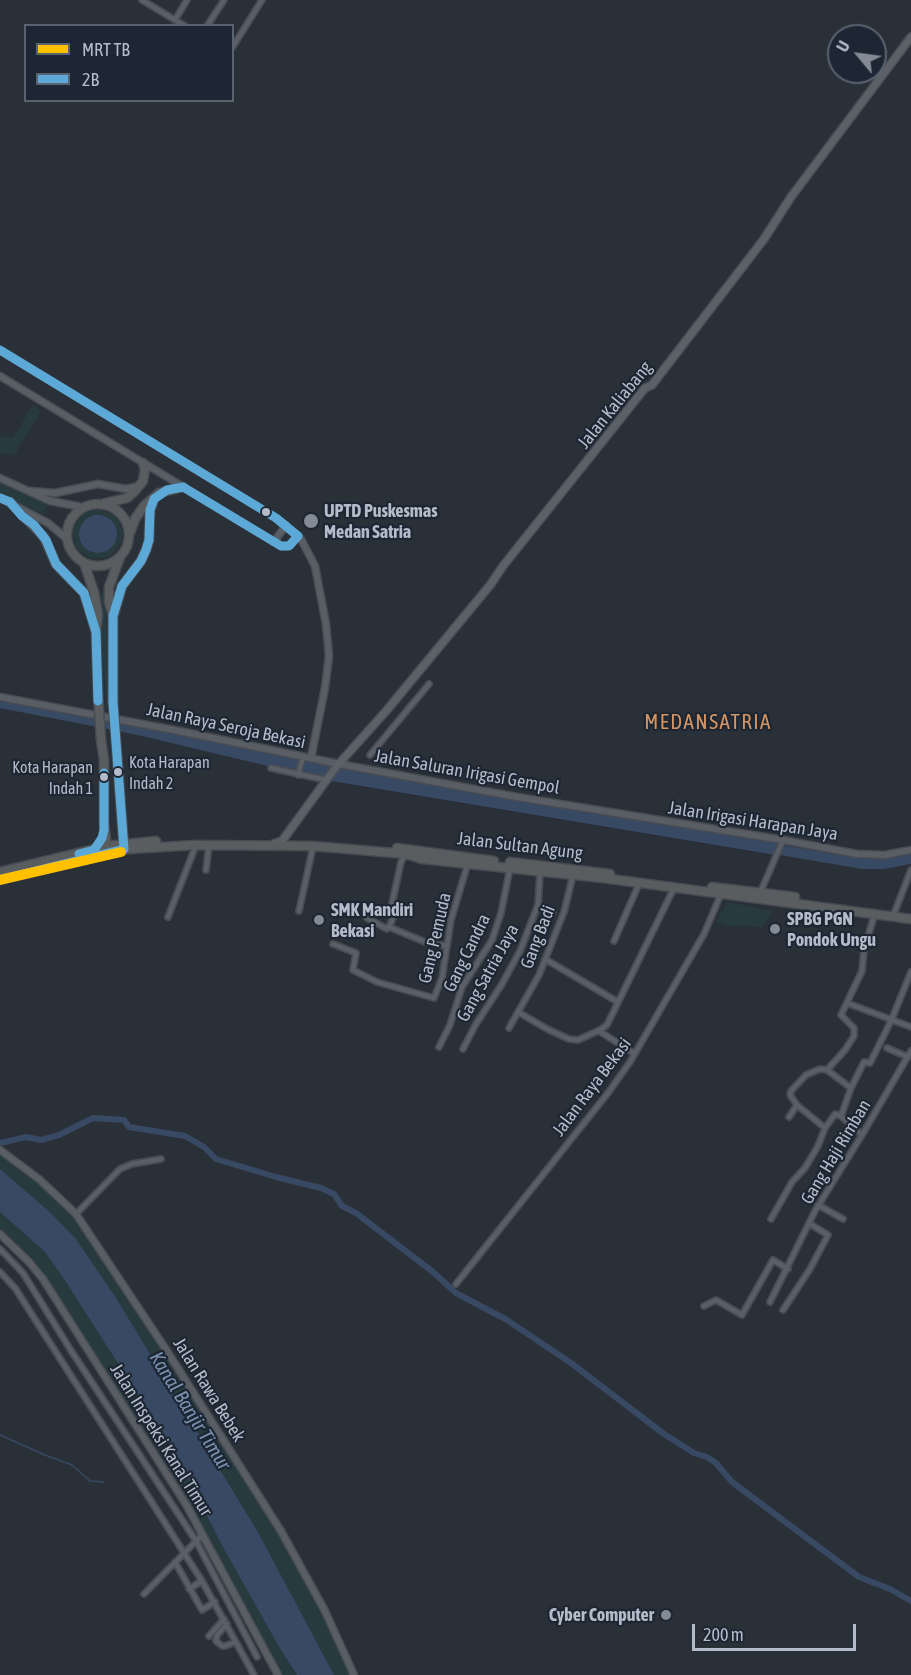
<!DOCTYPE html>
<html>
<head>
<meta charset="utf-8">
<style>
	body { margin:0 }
	#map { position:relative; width:911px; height:1675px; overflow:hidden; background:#2a3038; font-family:"Asap Condensed",sans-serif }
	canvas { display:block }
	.legend { position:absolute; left:24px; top:24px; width:210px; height:78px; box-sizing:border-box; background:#1d2633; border:2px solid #59626f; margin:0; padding:8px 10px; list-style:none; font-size:18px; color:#b4bcc9 }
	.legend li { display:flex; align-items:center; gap:12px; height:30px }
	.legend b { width:30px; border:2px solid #59626f }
	.north { position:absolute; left:827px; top:24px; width:60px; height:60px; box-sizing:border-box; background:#1d2633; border:2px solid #59626f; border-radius:50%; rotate:299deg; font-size:16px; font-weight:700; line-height:24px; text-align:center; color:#b4bcc9 }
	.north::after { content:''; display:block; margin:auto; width:21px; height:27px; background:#848b96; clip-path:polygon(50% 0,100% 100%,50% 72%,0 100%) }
	.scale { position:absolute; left:692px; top:1624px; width:164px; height:27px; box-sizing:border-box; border:3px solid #b4bcc9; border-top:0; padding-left:8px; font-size:18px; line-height:21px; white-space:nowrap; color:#b4bcc9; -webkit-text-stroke:4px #1d2633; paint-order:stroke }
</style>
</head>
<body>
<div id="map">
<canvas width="911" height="1675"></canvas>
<ul class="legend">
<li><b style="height:8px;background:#ffc000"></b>MRT TB</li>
<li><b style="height:8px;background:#5ca8d6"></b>2B</li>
</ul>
<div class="north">U</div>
<div class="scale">200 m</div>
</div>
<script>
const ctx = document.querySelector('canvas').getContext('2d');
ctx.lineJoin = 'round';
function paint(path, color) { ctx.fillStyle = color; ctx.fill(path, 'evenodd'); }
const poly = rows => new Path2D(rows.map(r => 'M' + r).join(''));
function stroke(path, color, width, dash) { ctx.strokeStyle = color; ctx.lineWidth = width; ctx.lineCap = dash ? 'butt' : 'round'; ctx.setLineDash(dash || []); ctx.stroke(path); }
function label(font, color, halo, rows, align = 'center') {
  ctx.font = font + ' "Asap Condensed",sans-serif'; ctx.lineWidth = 4.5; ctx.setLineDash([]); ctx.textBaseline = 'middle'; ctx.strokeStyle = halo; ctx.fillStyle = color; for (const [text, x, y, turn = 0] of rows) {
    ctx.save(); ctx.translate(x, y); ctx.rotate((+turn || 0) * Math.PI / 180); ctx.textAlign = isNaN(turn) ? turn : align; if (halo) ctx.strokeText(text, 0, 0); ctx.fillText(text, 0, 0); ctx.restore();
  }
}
paint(poly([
	[33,405,41,411,14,456,0,453,0,436,13,438],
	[0,483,48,504,43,514,0,495],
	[100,509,114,515,119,521,123,535,121,542,113,554,106,558,92,559,79,551,75,545,73,530,80,517,86,512],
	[105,517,114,524,104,552,93,553,80,542,79,537,81,526,84,521],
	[105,592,112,711,107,710,98,593],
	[727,902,772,911,761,928,744,925,727,926,716,922],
	[0,1150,76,1214,212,1422,312,1588,354,1675,334,1675,261,1538,114,1296,76,1239,52,1214,0,1169],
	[0,1212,45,1252,64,1279,169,1443,207,1518,279,1647,297,1675,278,1675,214,1554,43,1279,0,1235]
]), '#273a3e');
paint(poly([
	'79 534a19 19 0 1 1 38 0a19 19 0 1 1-38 0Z',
	[0,696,339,764,783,840,776,855,326,780,138,735,0,708],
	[0,1169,52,1214,76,1239,116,1298,259,1534,334,1675,297,1675,279,1647,223,1547,169,1443,64,1279,45,1252,0,1212]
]), '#384963');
stroke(poly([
	[0,1435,45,1455,72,1465,90,1481,104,1482]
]), '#384963', 1.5);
stroke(poly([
	[0,1143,26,1137,41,1140,59,1135,93,1118,124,1120,129,1127,185,1136,204,1147,216,1159,276,1177,321,1188,334,1194,342,1206,356,1213,433,1272,456,1293,507,1320,571,1363,664,1434,694,1453,707,1457,716,1463,732,1482,859,1577,890,1589,911,1601]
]), '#384963', 6);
stroke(poly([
	[769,848,863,864,883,864,911,859]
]), '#384963', 10);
const street = poly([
	[142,0,185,26],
	[175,20,187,0],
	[207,26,224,0],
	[232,48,262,0],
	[370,755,429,684],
	[271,768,326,780],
	[298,775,303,757],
	[206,870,209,845],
	[760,893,783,840],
	[537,907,553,912],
	[299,911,313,847],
	[895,911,911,870],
	[168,917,196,845],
	[367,918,387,929,389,927,393,918,390,913,401,862,406,854],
	[389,927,425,942,446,946],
	[614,941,639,884],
	[333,944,356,953,353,970,377,982,434,998,442,978,451,920,468,863],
	[545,959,618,1002],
	[847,1003,911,1027],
	[518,1012,549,1030,569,1039,578,1040,600,1030,607,1025,674,888],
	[509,1028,539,975,564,912,573,875],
	[599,1031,635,1054],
	[439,1047,450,1025,462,987,492,940,501,913,510,868],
	[887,1048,908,1057],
	[463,1049,476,1024,502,984,520,951,538,905,540,873],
	[827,1070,845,1050,854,1036,854,1028,841,1015,862,971,864,950,875,913],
	[841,1116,851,1088,864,1062,870,1063,891,1021,911,972],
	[789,1117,797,1105],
	[825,1128,797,1105,790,1095,791,1091,806,1075,820,1069,827,1070,851,1088],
	[818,1205,843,1219],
	[76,1214,120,1169,132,1164,161,1159],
	[771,1219,792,1182,805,1168,818,1146,825,1128,835,1114,841,1116,862,1135],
	[0,1249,23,1273,70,1349,196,1541,257,1657],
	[0,1272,15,1288,202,1581,254,1675],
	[456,1284,608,1093,630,1062,704,934,721,894],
	[770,1302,815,1211,862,1135,911,1051],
	[704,1306,716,1300,742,1315,773,1260,788,1269],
	[783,1310,810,1269,828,1235,810,1224],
	[175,1562,202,1610,215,1602],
	[189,1589,202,1581],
	[144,1594,202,1535],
	[227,1624,217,1635,216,1641,222,1646,225,1646,236,1642],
	[209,1636,224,1619]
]);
const secondary = poly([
	[0,350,276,518,301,539,315,566,326,624,329,656,325,688,311,758],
	[0,376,281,546,289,546,298,536],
	[0,478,50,501,82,507],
	[30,491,55,493,98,484,126,489,138,486],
	[0,498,48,523,67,539],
	[274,542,286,525],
	[0,697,179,731,339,764,517,797,783,840,857,854,885,855,911,850],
	[0,1150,39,1179,76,1214,165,1348,281,1531,325,1611,354,1675],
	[0,1234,29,1262,43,1279,187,1506,278,1675]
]);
const primary = poly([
	[273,844,282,841,336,767,387,710,491,584,503,566,645,388,652,385,764,239,791,197,911,37]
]);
const highway = poly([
	[10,502,44,537,56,564,84,593,96,632],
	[105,503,127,498,134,492,143,481,145,469,143,463],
	'67 535a31 31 0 1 1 62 0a31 31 0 1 1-62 0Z',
	[130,533,135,519,144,506,159,493,183,487],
	[84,563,94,592,98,615,96,632,98,695],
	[114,614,122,586,141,561,146,550,149,540,150,510,154,499],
	[113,702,113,616,109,601,109,587,120,557],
	[101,740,104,760,104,822,107,849],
	[116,741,124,849],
	[397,848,494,861],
	[510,862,610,874],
	[0,872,107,846,156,841],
	[0,880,128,849,196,845,313,846,406,854,422,859,603,878,911,919],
	[712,887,795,897]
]);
stroke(street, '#484c53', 8);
stroke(secondary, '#484c53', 9);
stroke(primary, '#484c55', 10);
stroke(highway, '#474c53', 11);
stroke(street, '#5a5e66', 4.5);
stroke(secondary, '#595d64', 6);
stroke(primary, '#5c6168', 7);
stroke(highway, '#5a5d60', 8);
const highwayBridge = poly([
	[98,695,101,740],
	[113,702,116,741]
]);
stroke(highwayBridge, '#474c53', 11, []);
stroke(highwayBridge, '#5a5d60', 8);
stroke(poly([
	[0,350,276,518,298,536,289,546,281,546,183,487,167,490,154,499,150,510,149,540,146,550,141,561,122,586,113,616,113,702,124,849,0,880],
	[0,498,10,502,22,516,34,525,46,540,56,564,84,593,96,632,98,701],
	[79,854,94,850,102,838,104,830,104,773]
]), '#5ca8d6', 9);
stroke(poly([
	[0,880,121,852]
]), '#ffc000', 10);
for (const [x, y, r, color] of [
	[266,512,5,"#b4bcc9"],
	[311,521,8,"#848b96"],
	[118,772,5,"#b4bcc9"],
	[104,777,5,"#b4bcc9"],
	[319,920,6,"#848b96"],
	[775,929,6,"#848b96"],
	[666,1615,6,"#848b96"]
]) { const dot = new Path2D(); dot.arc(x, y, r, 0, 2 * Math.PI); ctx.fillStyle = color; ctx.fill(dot); stroke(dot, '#1d2633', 2); }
label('16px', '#b4bcc9', '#1d2633', [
	["Kota Harapan",129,763],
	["Indah 2",129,784],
	["Kota Harapan",93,768,"right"],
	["Indah 1",93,789,"right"]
], 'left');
label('18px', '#b4bcc9', '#1d2633', [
	["Jalan Kaliabang",615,405,-51],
	["Jalan Raya Seroja Bekasi",226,726,12],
	["Jalan Saluran Irigasi Gempol",467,772,10],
	["Jalan Irigasi Harapan Jaya",753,821,9],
	["Jalan Sultan Agung",520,846,7],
	["Gang Badi",538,937,-69],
	["Gang Pemuda",435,938,-77],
	["Gang Candra",467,953,-64],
	["Gang Satria Jaya",488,973,-61],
	["Jalan Raya Bekasi",592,1087,-53],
	["Gang Haji Rimban",836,1152,-59],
	["Jalan Rawa Bebek",209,1390,58],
	["Jalan Inspeksi Kanal Timur",161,1440,58]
]);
label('bold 18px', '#b4bcc9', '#1d2633', [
	["UPTD Puskesmas",324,511],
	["Medan Satria",324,532],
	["SMK Mandiri",331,910],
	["Bekasi",331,931],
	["SPBG PGN",787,919],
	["Pondok Ungu",787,940],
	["Cyber Computer",654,1615,"right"]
], 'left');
label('italic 20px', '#7c92b1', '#1d2633', [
	["Kanal Banjir Timur",190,1411,58]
]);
ctx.letterSpacing = '1.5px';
label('21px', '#d59563', '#1d2633', [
	["MEDANSATRIA",708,722]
]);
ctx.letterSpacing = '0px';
</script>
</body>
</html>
